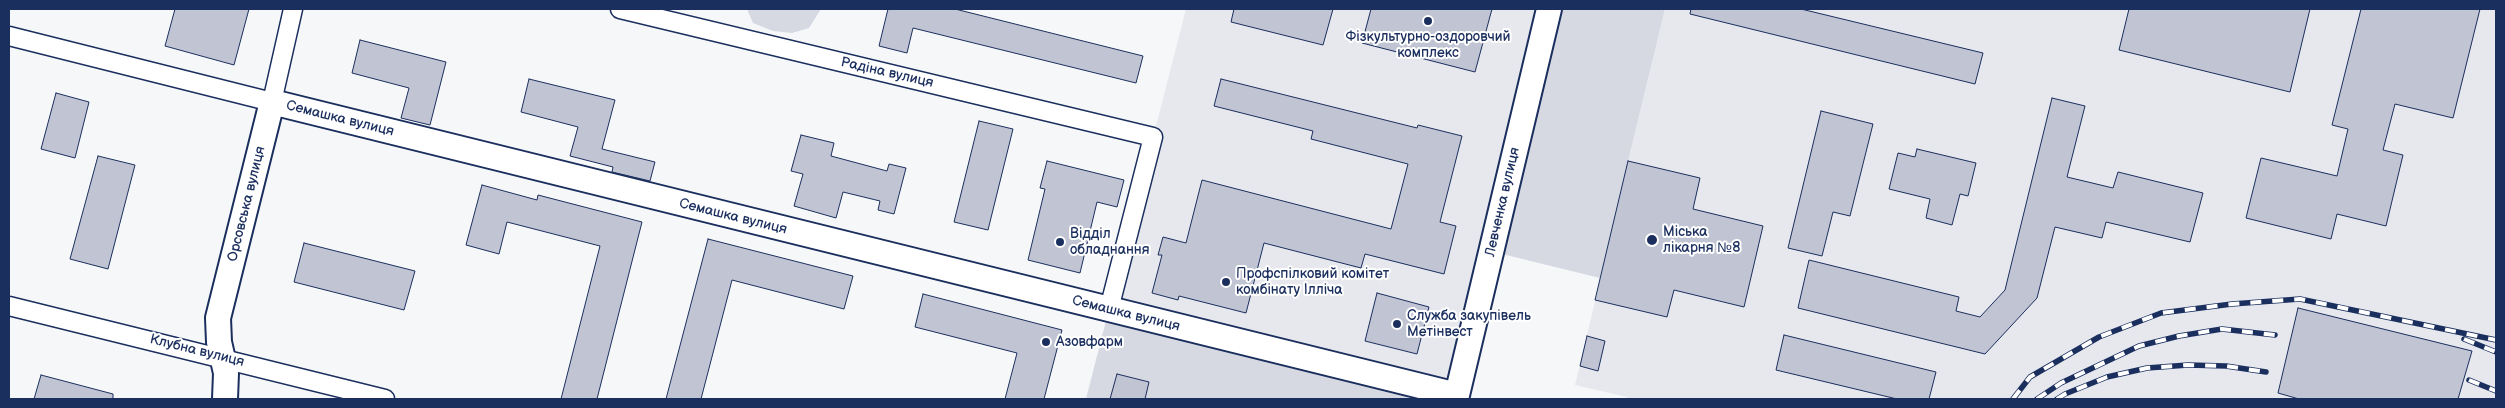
<!DOCTYPE html>
<html>
<head>
<meta charset="utf-8">
<style>
	body { margin:0 }
	#map { position:relative; width:2505px; height:408px; overflow:hidden; background:#f6f7f9; font-family:"Balsamiq Sans",sans-serif }
	canvas { display:block }
	.frame { position:absolute; inset:0; border:10px solid #1b2f5e; pointer-events:none }
</style>
</head>
<body>
<div id="map">
<canvas width="2505" height="408"></canvas>
<div class="frame"></div>
</div>
<script>
const ctx = document.querySelector('canvas').getContext('2d');
ctx.lineJoin = 'round';
function paint(path, color) { ctx.fillStyle = color; ctx.fill(path, 'evenodd'); }
const poly = rows => new Path2D(rows.map(r => 'M' + r).join(''));
function stroke(path, color, width, dash) { ctx.strokeStyle = color; ctx.lineWidth = width; ctx.lineCap = dash ? 'butt' : 'round'; ctx.setLineDash(dash || []); ctx.stroke(path); }
function label(font, color, halo, rows, align = 'center') {
  ctx.font = font + ' "Balsamiq Sans",sans-serif'; ctx.lineWidth = 4; ctx.setLineDash([]); ctx.textBaseline = 'middle'; ctx.strokeStyle = halo; ctx.fillStyle = color; for (const [text, x, y, turn = 0] of rows) {
    ctx.save(); ctx.translate(x, y); ctx.rotate((+turn || 0) * Math.PI / 180); ctx.textAlign = isNaN(turn) ? turn : align; if (halo) ctx.strokeText(text, 0, 0); ctx.fillText(text, 0, 0); ctx.restore();
  }
}
paint(poly([
	[1186,9,1544,9,1452,394,1109,309],
	[1665,9,2496,9,2496,399,1627,399,1627,397,1575,385]
]), '#e6e8ee');
paint(poly([
	[747,9,821,9,809,28,792,33,773,31,753,23],
	[1556,9,1665,9,1600,278,1498,253],
	[1109,309,1447,399,1086,399]
]), '#d6d9e2');
const building = poly([
	[175,9,249,9,234,65,165,46,175,9],
	[888,9,955,9,1143,56,1136,83,913,28,907,53,879,46,888,9],
	[1234,9,1333,9,1323,45,1231,22,1234,9],
	[1371,9,1492,9,1475,72,1362,43,1371,9],
	[1691,9,1801,9,1983,53,1975,84,1690,14,1691,9],
	[2129,9,2310,9,2290,92,2119,50,2129,9],
	[2361,9,2480,9,2453,118,2395,104,2383,150,2403,155,2386,226,2337,214,2331,239,2246,218,2261,158,2337,176,2348,129,2332,125,2361,9],
	[360,40,446,62,430,125,401,118,409,88,352,73,360,40],
	[529,79,615,100,602,149,655,162,650,181,612,172,613,167,570,156,578,127,521,112,529,79],
	[1221,79,1417,128,1418,125,1462,136,1440,222,1456,226,1444,274,1365,254,1361,268,1264,243,1246,313,1179,296,1178,300,1152,293,1162,255,1158,255,1163,237,1186,243,1202,180,1391,229,1408,164,1311,139,1313,131,1214,106,1221,79],
	[56,93,89,102,75,158,41,149,56,93],
	[2052,98,2085,106,2067,177,2113,188,2118,172,2203,193,2190,242,2106,222,2102,238,2055,227,2037,298,1985,354,1798,308,1809,260,1959,297,1956,311,1980,317,2005,290,2052,98],
	[1821,111,1873,124,1850,216,1833,212,1822,256,1788,248,1821,111],
	[979,121,1013,129,988,230,954,222,979,121],
	[801,135,834,143,831,156,887,171,889,164,906,168,894,214,878,210,880,201,843,192,836,218,794,206,803,174,791,171,801,135],
	[1917,149,1976,163,1968,196,1960,194,1952,225,1926,218,1930,199,1889,189,1898,153,1915,157,1917,149],
	[98,156,135,165,108,269,70,259,98,156],
	[1047,161,1124,180,1117,207,1097,202,1080,273,1028,260,1045,189,1040,188,1047,161],
	[1628,161,1700,178,1693,209,1763,226,1744,307,1674,290,1667,317,1595,300,1628,161],
	[482,185,537,200,538,195,642,222,597,399,561,399,600,246,507,222,499,254,466,245,482,185],
	[708,239,853,276,844,309,732,280,701,399,666,399,708,239],
	[304,243,415,271,404,310,294,282,304,243],
	[1377,293,1429,307,1417,354,1365,341,1377,293],
	[923,294,1062,330,1044,399,1005,399,1017,353,915,327,923,294],
	[2298,308,2472,351,2458,399,2299,399,2278,393,2298,308],
	[1784,335,1936,372,1929,399,1897,399,1776,370,1784,335],
	[1587,336,1605,341,1598,371,1580,366,1587,336],
	[1117,374,1149,382,1145,399,1110,399,1117,374],
	[41,375,113,394,113,399,34,399,41,375]
]);
paint(building, '#c0c4d3');
stroke(building, '#1b2f5e', 1);
const street = poly([
	[620,9,1153,137,1109,309],
	[9,36,272,102,293,9],
	[9,306,385,399]
]);
const secondary = poly([
	[225,399,226,373,219,342,218,318,272,102,1457,395,1549,9]
]);
stroke(street, '#1b2f5e', 21);
stroke(secondary, '#1b2f5e', 28);
stroke(street, '#fff', 18);
stroke(secondary, '#fff', 24);
const rail = poly([
	[2464,339,2496,352],
	[2469,380,2496,391],
	[2013,399,2030,377,2099,337,2161,313,2232,304,2300,299,2496,340],
	[2037,399,2061,383,2139,346,2179,336,2222,329,2275,335],
	[2057,399,2065,394,2107,377,2147,368,2188,365,2226,366,2266,372]
]);
stroke(rail, '#1b2f5e', 5.5);
stroke(rail, '#fff', 4, [11]);
for (const [x, y, r, color] of [
	[1428,21,5,"#1b2f5e"],
	[1652,240,6,"#1b2f5e"],
	[1060,242,5,"#1b2f5e"],
	[1226,282,5,"#1b2f5e"],
	[1397,324,5,"#1b2f5e"],
	[1046,342,5,"#1b2f5e"]
]) { const dot = new Path2D(); dot.arc(x, y, r, 0, 2 * Math.PI); ctx.fillStyle = color; ctx.fill(dot); stroke(dot, '#fff', 2); }
label('14px', '#1b2f5e', '#fff', [
	["Фізкультурно-оздоровчий",1428,37,"center"],
	["комплекс",1428,53,"center"],
	["Міська",1663,232],
	["лікарня №8",1663,248],
	["Відділ",1070,234],
	["обладнання",1070,250],
	["Профспілковий комітет",1236,274],
	["комбінату Ілліча",1236,290],
	["Служба закупівель",1407,316],
	["Метінвест",1407,332],
	["Азовфарм",1056,342]
], 'left');
label('14px', '#1b2f5e', '#fff', [
	["Радіна вулиця",887,73,13],
	["Семашка вулиця",340,119,14],
	["Левченка вулиця",1503,202,-77],
	["Орсовська вулиця",247,204,-76],
	["Семашка вулиця",733,217,14],
	["Семашка вулиця",1126,314,14],
	["Клубна вулиця",197,351,14]
]);
</script>
</body>
</html>
